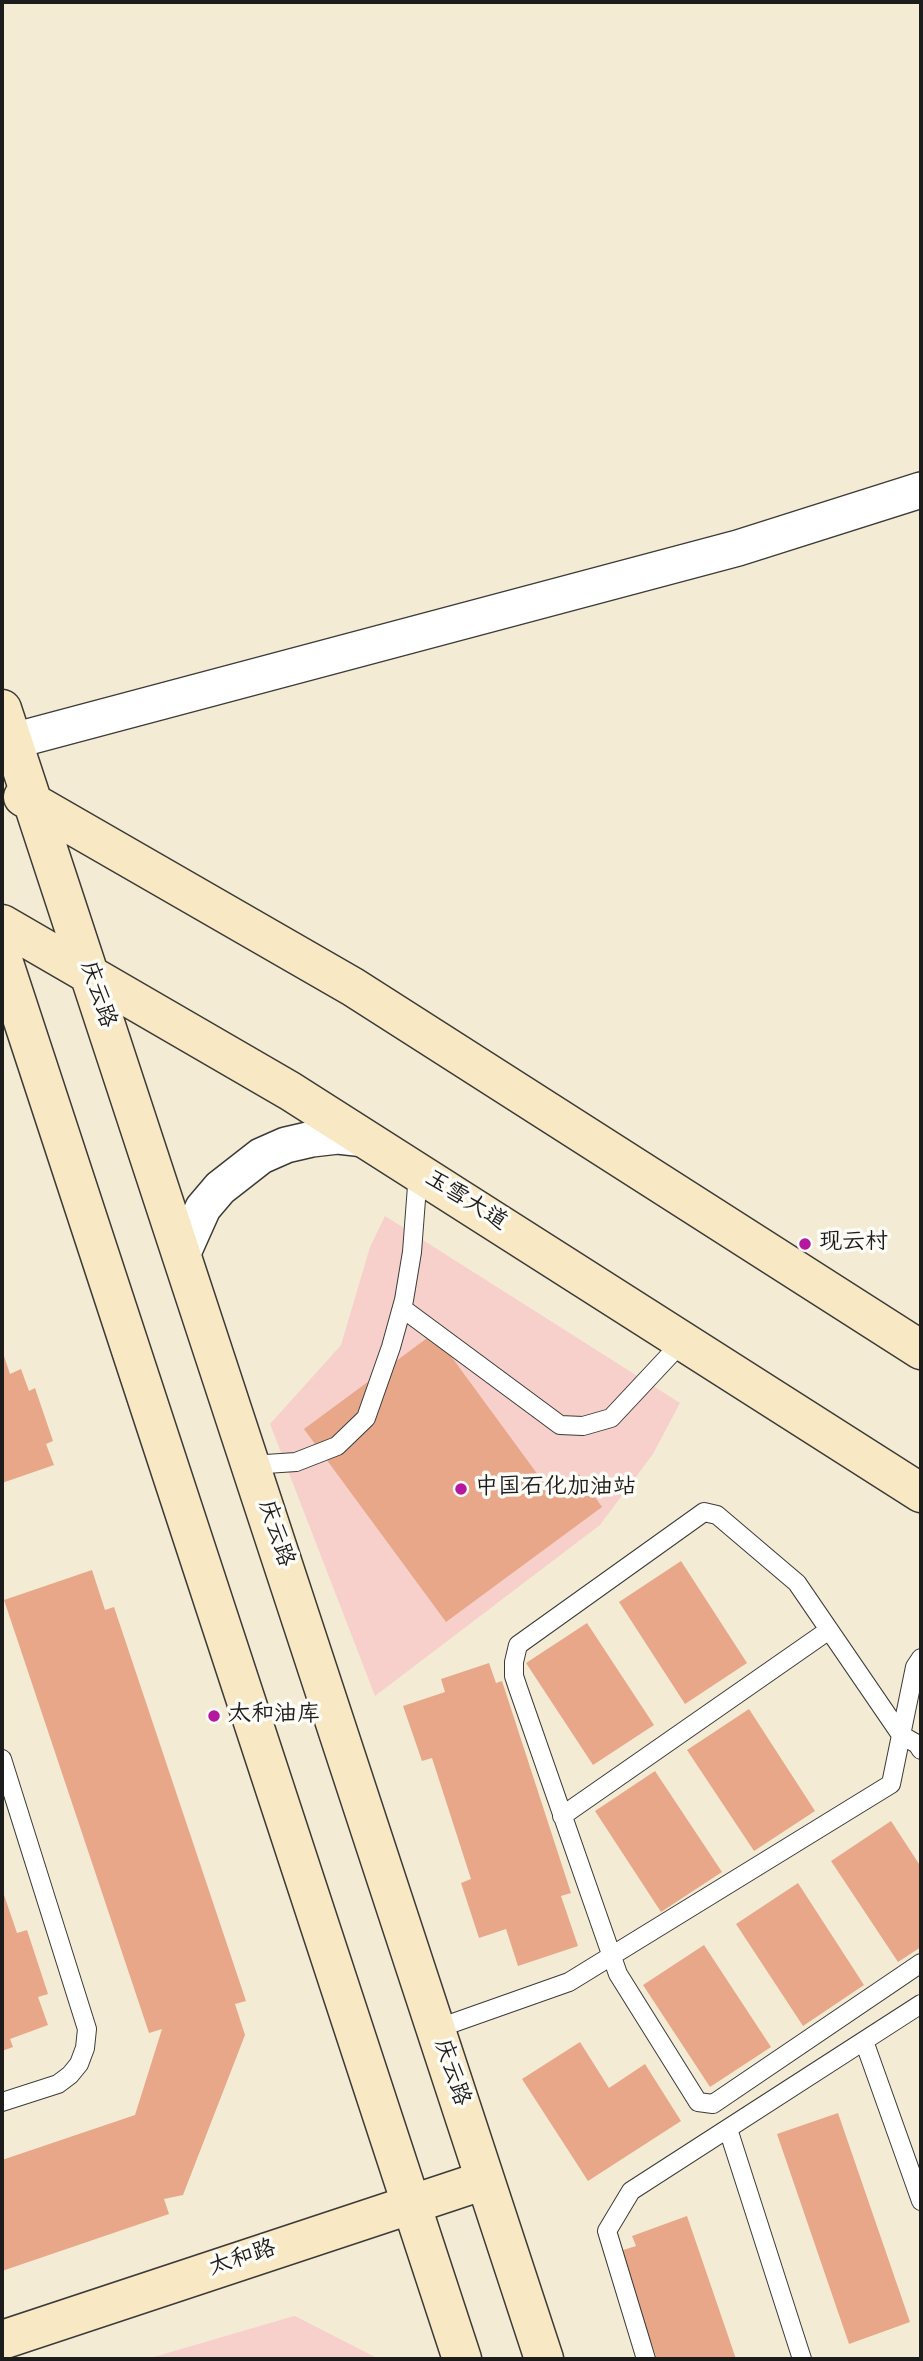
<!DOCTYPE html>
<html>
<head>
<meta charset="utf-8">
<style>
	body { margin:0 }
	#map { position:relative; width:923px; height:2361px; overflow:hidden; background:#f4ebd5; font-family:"Indie Flower",sans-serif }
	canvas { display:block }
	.frame { position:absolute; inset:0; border:4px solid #1c1c1c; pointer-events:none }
</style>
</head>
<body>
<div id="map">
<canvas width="923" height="2361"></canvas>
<div class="frame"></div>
</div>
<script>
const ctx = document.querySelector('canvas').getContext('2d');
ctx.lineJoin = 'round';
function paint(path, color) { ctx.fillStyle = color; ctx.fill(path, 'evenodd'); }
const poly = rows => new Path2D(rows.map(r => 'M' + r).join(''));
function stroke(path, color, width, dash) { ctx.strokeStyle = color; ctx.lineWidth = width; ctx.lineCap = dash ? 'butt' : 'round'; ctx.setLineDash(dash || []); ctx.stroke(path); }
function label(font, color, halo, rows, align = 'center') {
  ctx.font = font + ' "Indie Flower","LXGW WenKai TC",sans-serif'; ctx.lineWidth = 7; ctx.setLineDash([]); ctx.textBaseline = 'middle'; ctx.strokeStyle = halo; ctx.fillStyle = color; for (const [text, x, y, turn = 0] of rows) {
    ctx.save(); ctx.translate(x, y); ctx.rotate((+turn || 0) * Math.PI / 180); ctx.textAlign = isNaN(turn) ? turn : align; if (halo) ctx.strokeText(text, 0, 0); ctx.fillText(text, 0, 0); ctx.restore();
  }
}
paint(poly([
	[385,1216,680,1403,653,1454,600,1525,375,1696,270,1424,341,1345,370,1247],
	[295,2316,379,2359,147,2359,294,2316]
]), '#f7d0cb');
paint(poly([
	[434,1333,552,1494,579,1474,602,1507,446,1622,304,1429],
	[2,1350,10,1374,21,1369,29,1391,35,1388,53,1441,46,1444,54,1465,2,1483],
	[681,1561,747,1663,685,1704,619,1602],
	[92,1570,105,1610,114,1607,246,2001,235,2004,245,2035,183,2195,164,2199,169,2214,2,2271,2,2160,135,2115,162,2029,149,2033,4,1600],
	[587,1623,654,1725,593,1765,526,1663],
	[489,1663,496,1683,502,1681,571,1893,561,1896,578,1946,518,1966,506,1929,479,1938,461,1883,471,1879,432,1758,422,1761,403,1706,445,1692,441,1679],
	[749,1709,815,1811,754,1851,687,1750],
	[655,1771,722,1872,661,1912,595,1811],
	[891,1821,921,1867,921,1947,898,1962,831,1861],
	[798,1883,864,1985,803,2026,736,1924],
	[2,1889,17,1933,27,1930,48,1994,38,1997,48,2025,10,2039,13,2047,2,2051],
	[704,1945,771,2047,710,2087,643,1985],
	[580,2042,609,2088,645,2064,681,2121,588,2181,522,2079],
	[838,2113,910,2322,849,2344,777,2134],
	[687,2216,736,2359,657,2359,620,2251,636,2246,632,2236]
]), '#e9a78a');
const lane = poly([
	[402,1308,560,1425,583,1426,611,1418,683,1341],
	[251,1465,296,1462,337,1446,366,1418,391,1347,404,1300,412,1252,418,1173],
	[921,1750,917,1744,901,1735,797,1583,717,1515,704,1512,518,1645,514,1662,514,1676,518,1688,618,1974,698,2102,713,2104,921,1963],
	[2,1759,87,2029,85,2048,79,2064,70,2075,58,2084,2,2102],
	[562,1816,829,1630],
	[436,2029,569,1982,891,1784,915,1667,921,1658],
	[864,2041,921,2201],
	[728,2129,802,2359],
	[646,2359,607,2231,631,2191,921,2004]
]);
const street = poly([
	[13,741,738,548,921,490],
	[182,1255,203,1208,220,1188,261,1156,286,1145,312,1139,338,1136,365,1139]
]);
const secondary = poly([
	[2,709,544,2359],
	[23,797,353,987,921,1350],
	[2,924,290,1091,921,1493],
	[2,957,462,2359],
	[2,2340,485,2180]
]);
stroke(lane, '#3c3b38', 20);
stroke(street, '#3c3b38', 38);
stroke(secondary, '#3c3b38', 41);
stroke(lane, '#fff', 18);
stroke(street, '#fff', 35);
stroke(secondary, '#f8e8c3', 38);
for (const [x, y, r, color] of [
	[805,1244,7,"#b5179e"],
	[461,1489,7,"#b5179e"],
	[214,1716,7,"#b5179e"]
]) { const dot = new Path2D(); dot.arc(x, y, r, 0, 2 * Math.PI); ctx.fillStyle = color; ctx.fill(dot); stroke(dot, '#fdfcf7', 2.5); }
label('23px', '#1c1c1c', '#fdfcf7', [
	["庆云路",96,995,72],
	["玉雪大道",465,1202,32],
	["庆云路",274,1534,72],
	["庆云路",450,2073,72],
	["太和路",243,2260,-18]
]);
label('23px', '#1c1c1c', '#fdfcf7', [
	["现云村",819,1244],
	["中国石化加油站",475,1489],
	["太和油库",228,1716]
], 'left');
</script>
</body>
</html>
